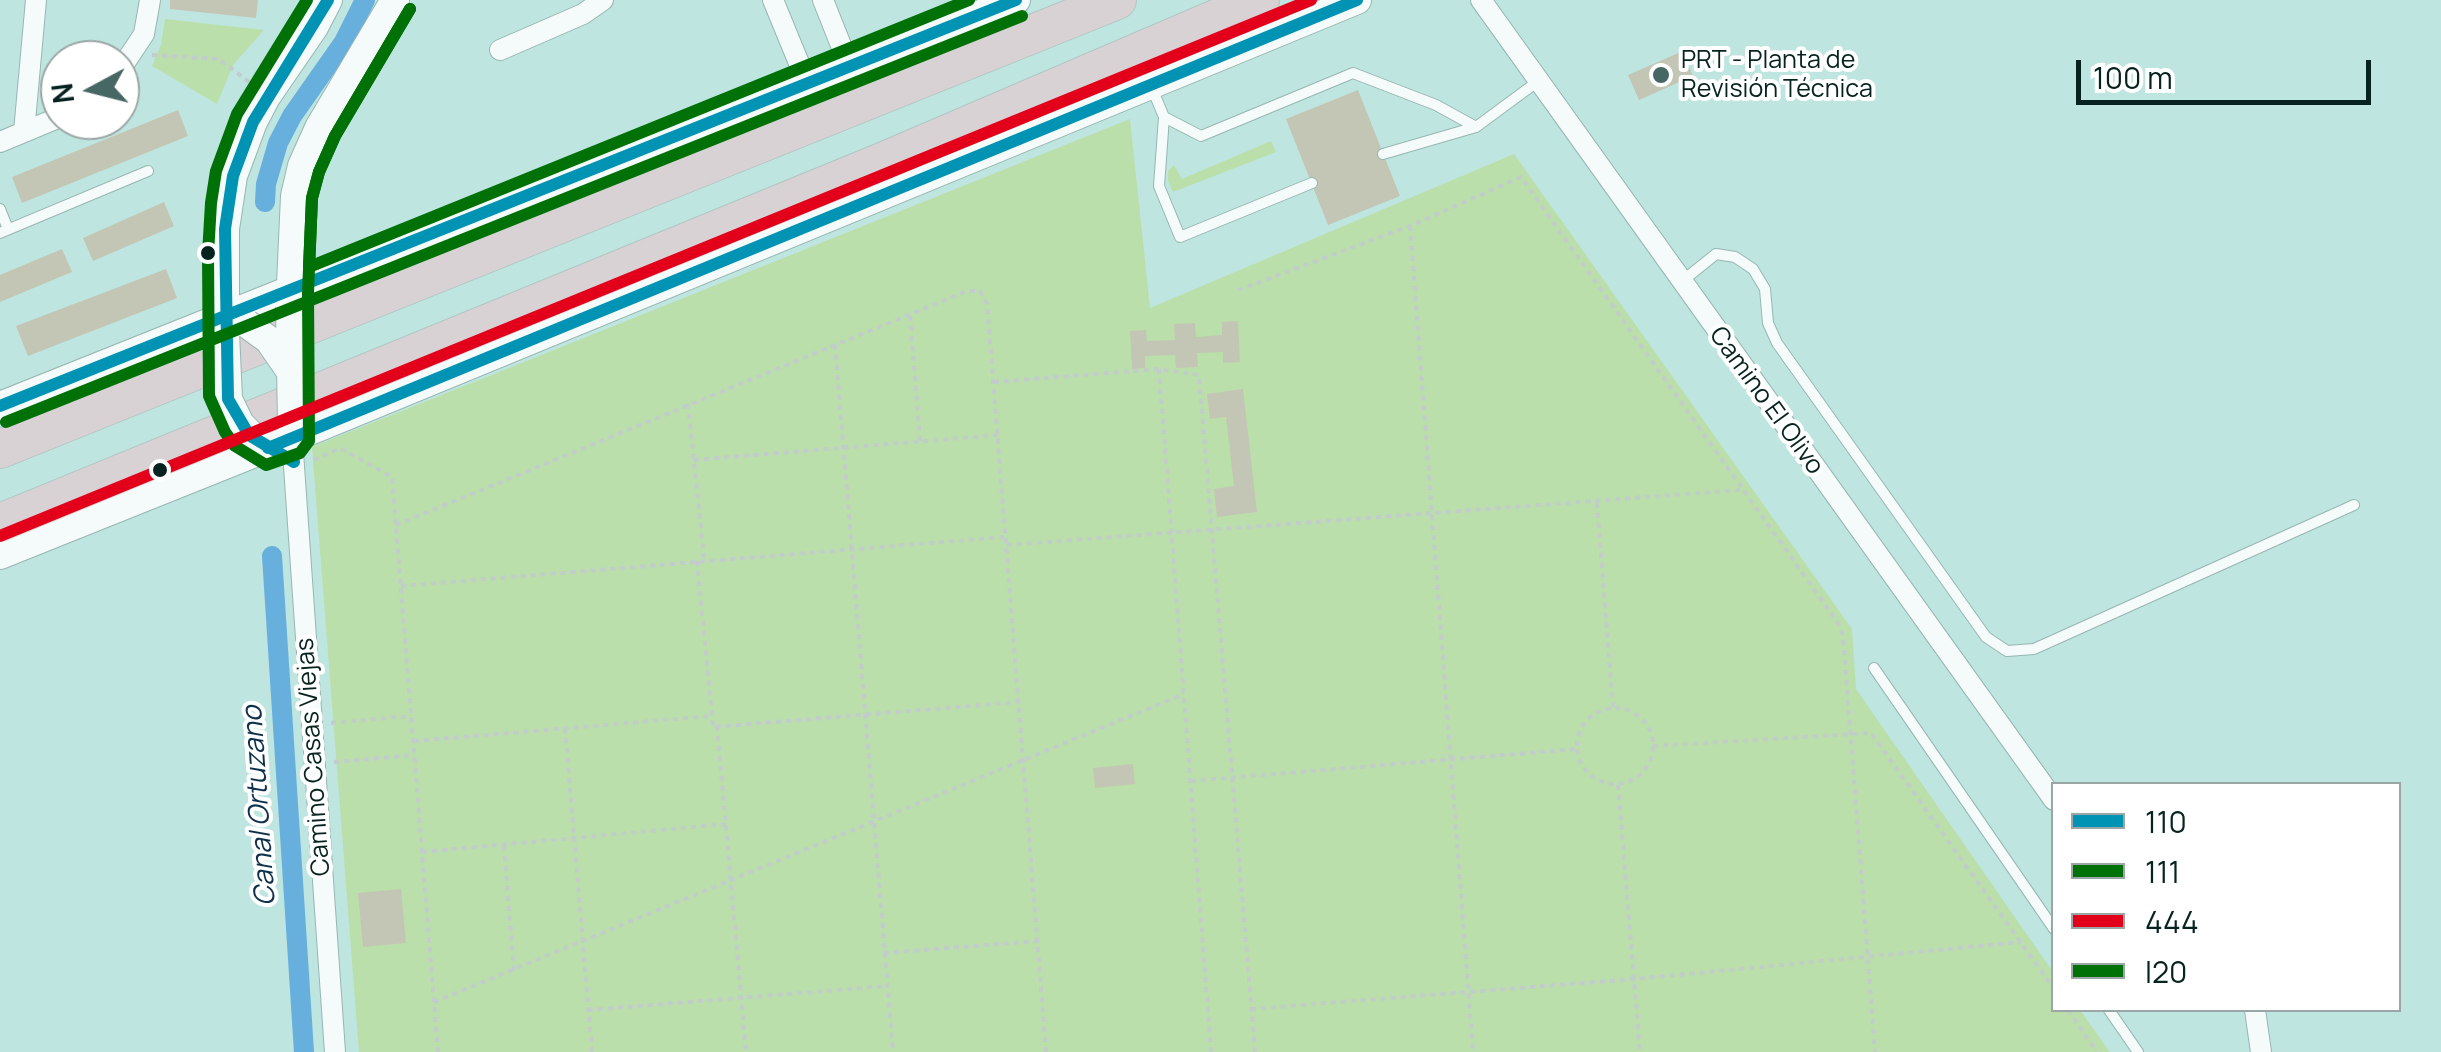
<!DOCTYPE html>
<html>
<head>
<meta charset="utf-8">
<style>
	body { margin:0 }
	#map { position:relative; width:2441px; height:1052px; overflow:hidden; background:#bee5df; font-family:Manrope,sans-serif }
	canvas { display:block }
	.legend { position:absolute; left:2051px; top:782px; width:350px; height:230px; box-sizing:border-box; background:#fff; border:2px solid #9ba7a6; margin:0; padding:12px 18px; list-style:none; font-size:30px; color:#062320 }
	.legend li { display:flex; align-items:center; gap:20px; height:50px }
	.legend b { width:50px; border:2px solid #9ba7a6 }
	.north { position:absolute; left:40px; top:40px; width:100px; height:100px; box-sizing:border-box; background:#fff; border:2px solid #9ba7a6; border-radius:50%; rotate:263deg; font-size:28px; font-weight:700; line-height:40px; text-align:center; color:#062320 }
	.north::after { content:''; display:block; margin:auto; width:35px; height:45px; background:#466763; clip-path:polygon(50% 0,100% 100%,50% 72%,0 100%) }
	.scale { position:absolute; left:2076px; top:60px; width:295px; height:45px; box-sizing:border-box; border:5px solid #062320; border-top:0; padding-left:12px; font-size:30px; line-height:35px; white-space:nowrap; color:#062320; -webkit-text-stroke:8px #fff; paint-order:stroke }
</style>
</head>
<body>
<div id="map">
<canvas width="2441" height="1052"></canvas>
<ul class="legend">
<li><b style="height:12px;background:#0093b3"></b>110</li>
<li><b style="height:12px;background:#007106"></b>111</li>
<li><b style="height:12px;background:#e2001a"></b>444</li>
<li><b style="height:12px;background:#007106"></b>I20</li>
</ul>
<div class="north">N</div>
<div class="scale">100 m</div>
</div>
<script>
const ctx = document.querySelector('canvas').getContext('2d');
ctx.lineJoin = 'round';
function paint(path, color) { ctx.fillStyle = color; ctx.fill(path, 'evenodd'); }
const poly = rows => new Path2D(rows.map(r => 'M' + r).join(''));
function stroke(path, color, width, dash) { ctx.strokeStyle = color; ctx.lineWidth = width; ctx.lineCap = dash ? 'butt' : 'round'; ctx.setLineDash(dash || []); ctx.stroke(path); }
function label(font, color, halo, rows, align = 'center') {
  ctx.font = font + ' Manrope,sans-serif'; ctx.lineWidth = 8; ctx.setLineDash([]); ctx.textBaseline = 'middle'; ctx.strokeStyle = halo; ctx.fillStyle = color; for (const [text, x, y, turn = 0] of rows) {
    ctx.save(); ctx.translate(x, y); ctx.rotate((+turn || 0) * Math.PI / 180); ctx.textAlign = isNaN(turn) ? turn : align; if (halo) ctx.strokeText(text, 0, 0); ctx.fillText(text, 0, 0); ctx.restore();
  }
}
paint(poly([
	[165,19,264,30,233,65,217,104,152,66,161,45],
	[1130,119,1150,308,1514,154,1852,629,1856,689,2053,972,2054,1010,2080,1010,2110,1052,359,1052,312,447],
	[1271,141,1276,152,1173,192,1168,181,1168,171,1174,165,1182,179]
]), '#bbdfaa');
stroke(poly([
	[265,202,266,184,278,143,292,116,344,42,365,0],
	[272,556,304,1052]
]), '#67afdc', 20);
paint(poly([
	[170,0,258,0,256,18,170,9],
	[1683,51,1693,76,1639,100,1628,75],
	[1358,90,1400,196,1328,225,1286,119],
	[178,110,188,136,22,203,12,177],
	[164,202,174,226,93,261,83,238],
	[62,249,72,272,0,302,0,275],
	[166,269,177,298,28,356,16,326],
	[1238,321,1240,362,1223,363,1223,352,1197,353,1198,367,1176,368,1175,355,1145,356,1145,368,1132,369,1130,331,1146,330,1147,341,1175,340,1174,324,1195,323,1196,337,1222,335,1222,322],
	[1243,389,1257,512,1217,517,1214,489,1234,486,1226,417,1210,419,1207,394],
	[1133,764,1135,784,1095,788,1093,768],
	[401,889,406,943,363,947,358,893]
]), '#c3c6b4');
const lane = poly([
	[1151,86,1164,117,1159,186,1180,237,1312,183],
	[1164,117,1201,136,1353,73,1436,105,1476,127],
	[1383,154,1476,127,1537,82],
	[0,209,8,229],
	[0,233,148,171],
	[1681,282,1716,254,1735,257,1753,269,1765,289,1768,323,1777,343,1986,637,2007,651,2034,649,2354,505],
	[1874,668,2054,929],
	[2109,1010,2138,1052]
]);
const street = poly([
	[773,0,808,85],
	[823,0,850,68],
	[1481,0,2054,800],
	[500,50,583,14,603,0],
	[120,70,144,34,150,0],
	[24,132,36,0],
	[0,142,60,117],
	[292,438,335,1052],
	[2255,1010,2261,1052]
]);
const secondary = poly([
	[290,306,295,196,302,166,319,128,395,0],
	[225,333,225,229,233,176,253,122,266,97,314,27,328,0],
	[0,406,1016,0],
	[0,555,312,430,1357,0]
]);
const highway = poly([
	[0,449,1117,0],
	[0,523,882,162,1260,0]
]);
stroke(lane, '#98b6b2', 12);
stroke(street, '#98b6b2', 22);
stroke(secondary, '#98b6b2', 30);
stroke(highway, '#b2c5c3', 40);
stroke(poly([
	[152,55,219,59,249,82],
	[1410,226,1473,1052],
	[1238,290,1410,226,1521,177,1838,623,1843,636,1875,1052],
	[910,316,920,441],
	[835,345,893,1052],
	[1159,369,1211,1052],
	[994,382,1159,369,1199,375,1255,1052],
	[688,404,704,558],
	[314,460,340,448,392,477,438,1052],
	[694,460,998,435],
	[1597,503,1613,707],
	[396,525,967,291,980,291,987,304,1046,1052],
	[1007,545,1740,490],
	[697,561,713,727,1019,702],
	[401,586,1004,537],
	'1577 746a38 38 0 1 1 76 0a38 38 0 1 1-76 0Z',
	[331,723,411,716],
	[717,726,746,1052],
	[565,728,592,1052],
	[414,741,712,716],
	[1653,746,1871,733,2054,989],
	[334,762,414,755],
	[1191,781,1576,749],
	[1618,785,1640,1052],
	[504,846,514,971],
	[422,852,726,824],
	[884,953,1038,941],
	[434,1002,1184,694],
	[1251,1009,1634,979,2021,942],
	[588,1010,887,986],
	[2068,1010,2097,1052]
]), '#c1cccb', 4, [5, 5]);
stroke(lane, '#f5fbfa', 10);
stroke(street, '#f5fbfa', 20);
stroke(secondary, '#f5fbfa', 28);
stroke(highway, '#d8d2d5', 38);
const secondaryBridge = poly([
	[290,307,292,425],
	[247,324,269,340,291,372],
	[225,333,228,399,240,424,258,442]
]);
stroke(secondaryBridge, '#98b6b2', 30, []);
stroke(secondaryBridge, '#f5fbfa', 28);
stroke(poly([
	[0,406,1016,0],
	[268,448,1357,0],
	[294,462,249,435,228,399,225,229,233,176,253,122,328,0]
]), '#0093b3', 12);
stroke(poly([
	[307,0,237,114,216,171,211,203,208,254,209,396,225,432,235,446,266,465,300,453,309,441,308,293,312,198,319,172,335,136,410,9],
	[6,422,1022,16]
]), '#007106', 12);
stroke(poly([
	[0,536,1311,0]
]), '#e2001a', 12);
stroke(poly([
	[410,9,335,136,319,172,312,198,309,267,969,0]
]), '#007106', 12);
for (const [x, y, r, color] of [
	[1661,75,10,"#466763"],
	[208,253,9,"#062320"],
	[160,470,9,"#062320"]
]) { const dot = new Path2D(); dot.arc(x, y, r, 0, 2 * Math.PI); ctx.fillStyle = color; ctx.fill(dot); stroke(dot, '#fff', 4); }
label('25px', '#062320', '#fff', [
	["PRT - Planta de",1681,61],
	["Revisión Técnica",1681,90]
], 'left');
label('25px', '#062320', '#fff', [
	["Camino El Olivo",1766,401,54],
	["Camino Casas Viejas",314,757,-94]
]);
label('italic 28px', '#0d314d', '#fff', [
	["Canal Ortuzano",260,806,-94]
]);
</script>
</body>
</html>
